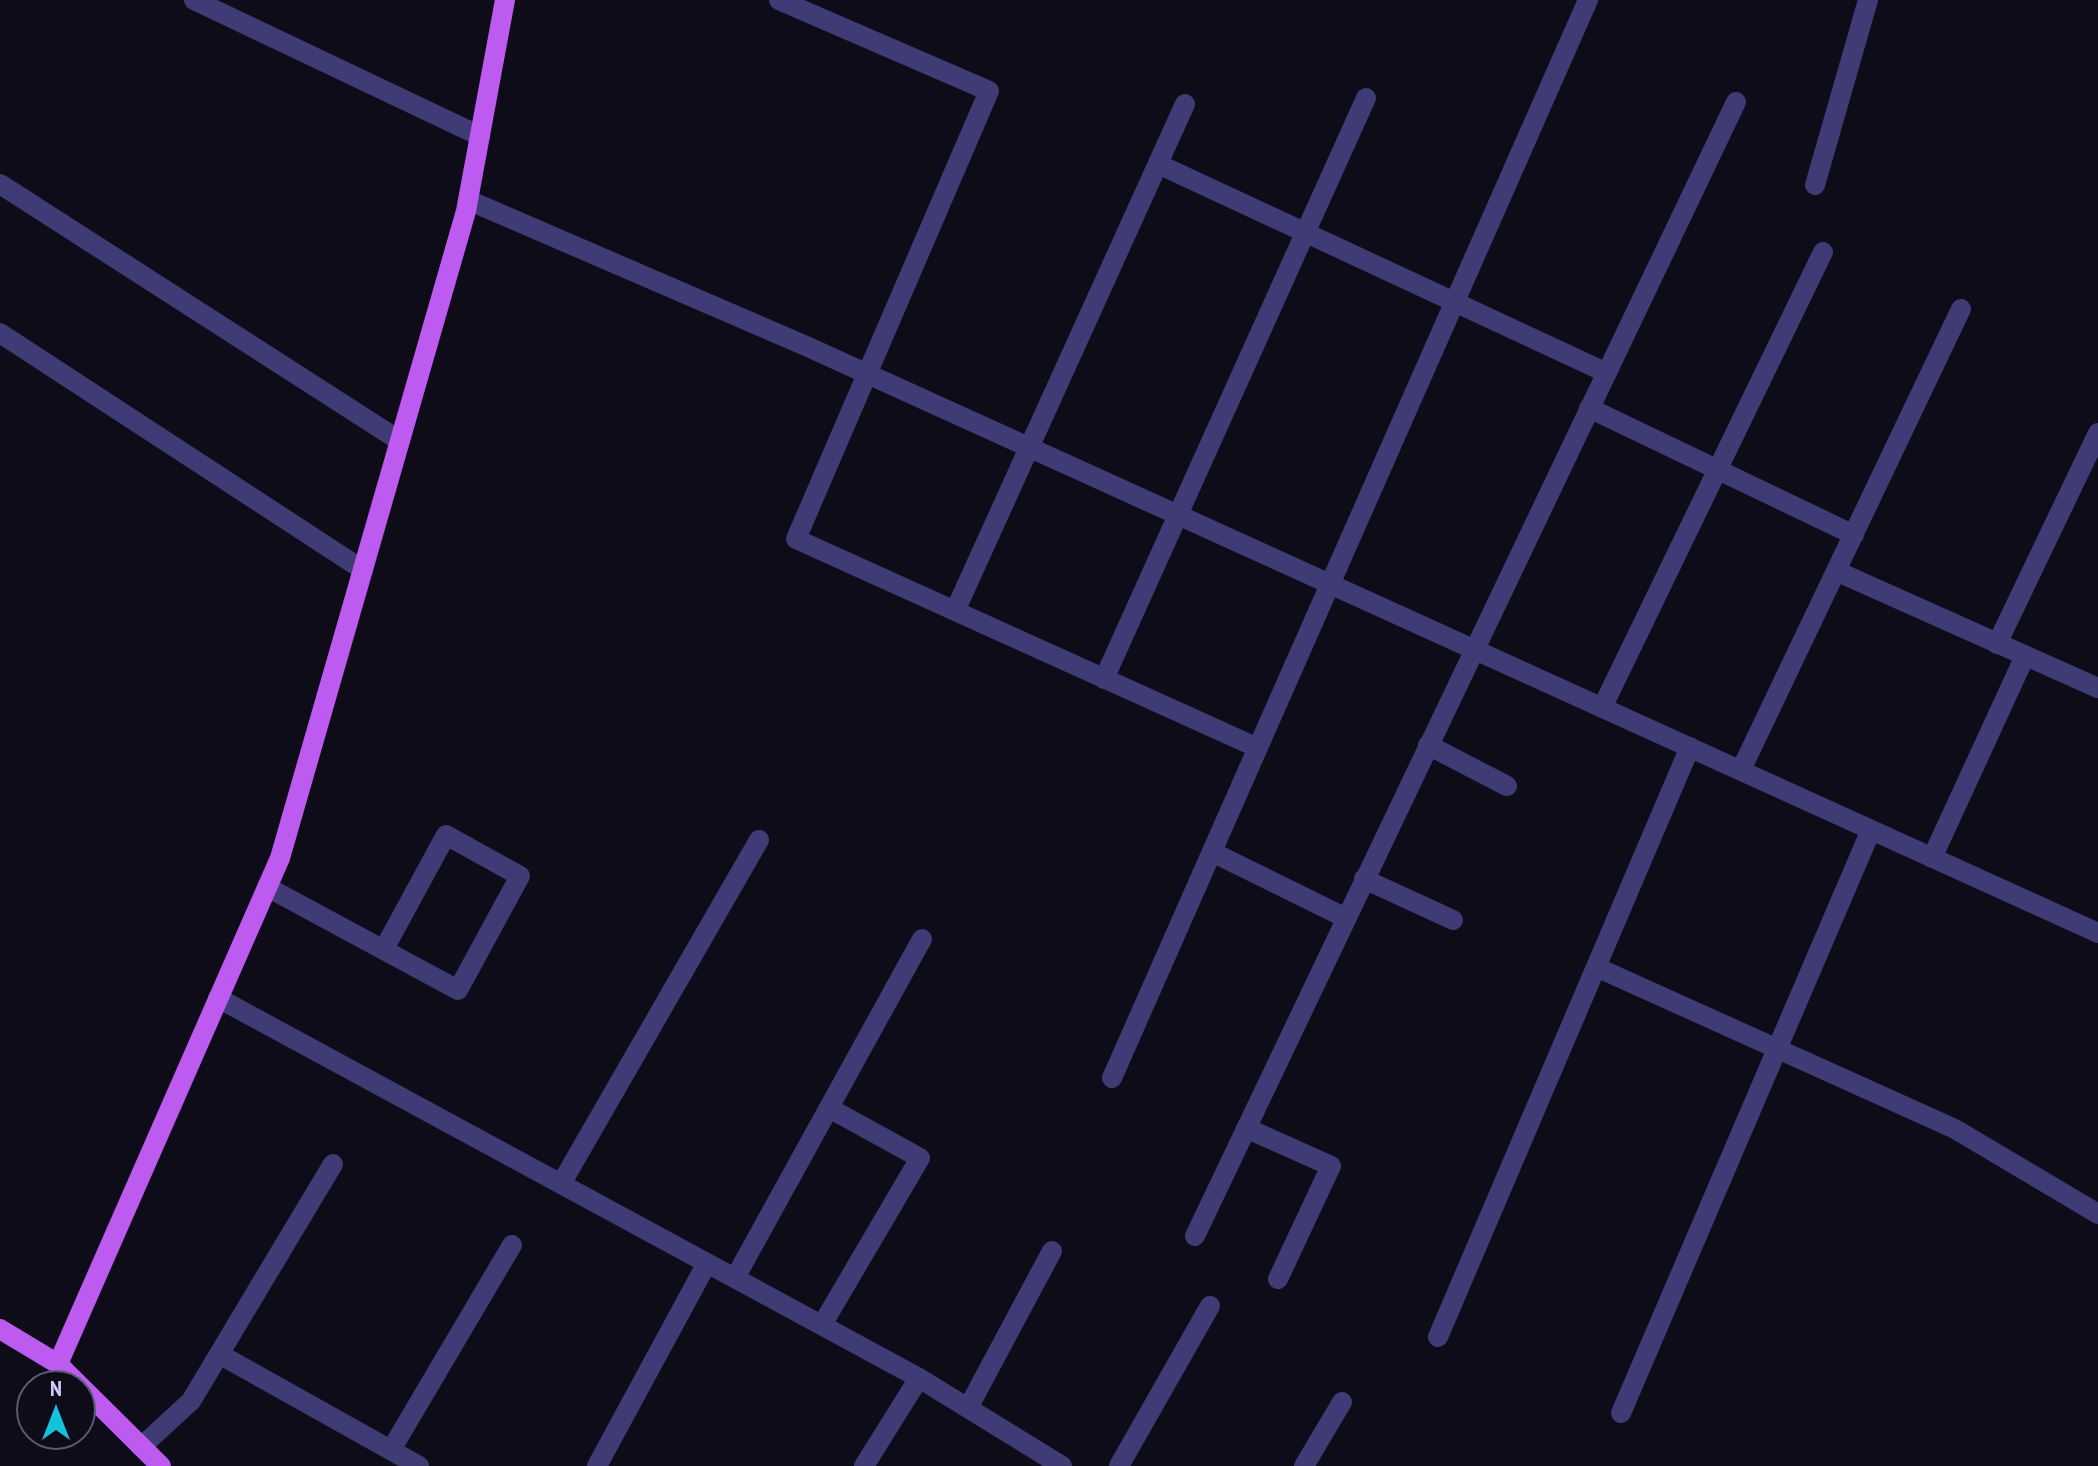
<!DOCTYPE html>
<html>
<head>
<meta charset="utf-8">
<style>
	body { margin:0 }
	#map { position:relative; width:2098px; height:1466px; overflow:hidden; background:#0f0c1a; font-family:"PT Sans Narrow",sans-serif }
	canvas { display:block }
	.north { position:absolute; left:16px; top:1370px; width:80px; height:80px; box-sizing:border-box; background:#0f0c1a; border:2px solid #5d5874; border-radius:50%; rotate:0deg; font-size:22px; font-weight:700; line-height:32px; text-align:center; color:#d1cafa }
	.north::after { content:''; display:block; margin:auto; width:28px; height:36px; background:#14c2dc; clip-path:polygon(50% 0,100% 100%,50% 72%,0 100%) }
</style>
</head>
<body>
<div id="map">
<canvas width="2098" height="1466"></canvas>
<div class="north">N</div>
</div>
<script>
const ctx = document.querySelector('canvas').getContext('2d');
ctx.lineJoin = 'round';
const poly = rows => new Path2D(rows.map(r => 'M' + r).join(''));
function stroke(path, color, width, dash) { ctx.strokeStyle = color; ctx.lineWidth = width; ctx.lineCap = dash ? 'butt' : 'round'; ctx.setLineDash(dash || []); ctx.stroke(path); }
stroke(poly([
	[194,0,480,136],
	[779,0,989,91,796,539,1258,748],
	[1158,164,1607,373],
	[0,184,400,441],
	[1815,185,1868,0],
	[468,200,806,346,2098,933],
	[0,333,363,570],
	[1589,408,1854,535],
	[1836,571,2098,688],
	[955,611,1185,104],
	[1997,644,2098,433],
	[1104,679,1366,98],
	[1602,708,1823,252],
	[1428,745,1507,786],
	[1741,770,1961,309],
	[1212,852,1346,918],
	[1932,858,2025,656],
	[1364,879,1453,920],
	[267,887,458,990,520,876,446,835,384,949],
	[1596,967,1955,1129,2098,1214],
	[218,998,919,1378,1062,1466],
	[1112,1078,1588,0],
	[1246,1128,1331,1166,1278,1279],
	[561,1184,759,840],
	[1195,1236,1736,102],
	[735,1278,922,939],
	[822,1325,920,1158,829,1108],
	[1438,1337,1690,747],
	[219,1354,419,1466],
	[968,1408,1052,1251],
	[1621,1413,1871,830],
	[141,1447,191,1401,333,1164],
	[391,1450,512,1245],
	[597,1466,707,1263],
	[864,1466,919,1378],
	[1119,1466,1210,1306],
	[1304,1466,1342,1402]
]), '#3f3b75', 20);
stroke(poly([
	[0,1329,58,1364,161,1466],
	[58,1364,280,858,466,211,505,0]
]), '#bd5bf0', 20);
</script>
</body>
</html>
